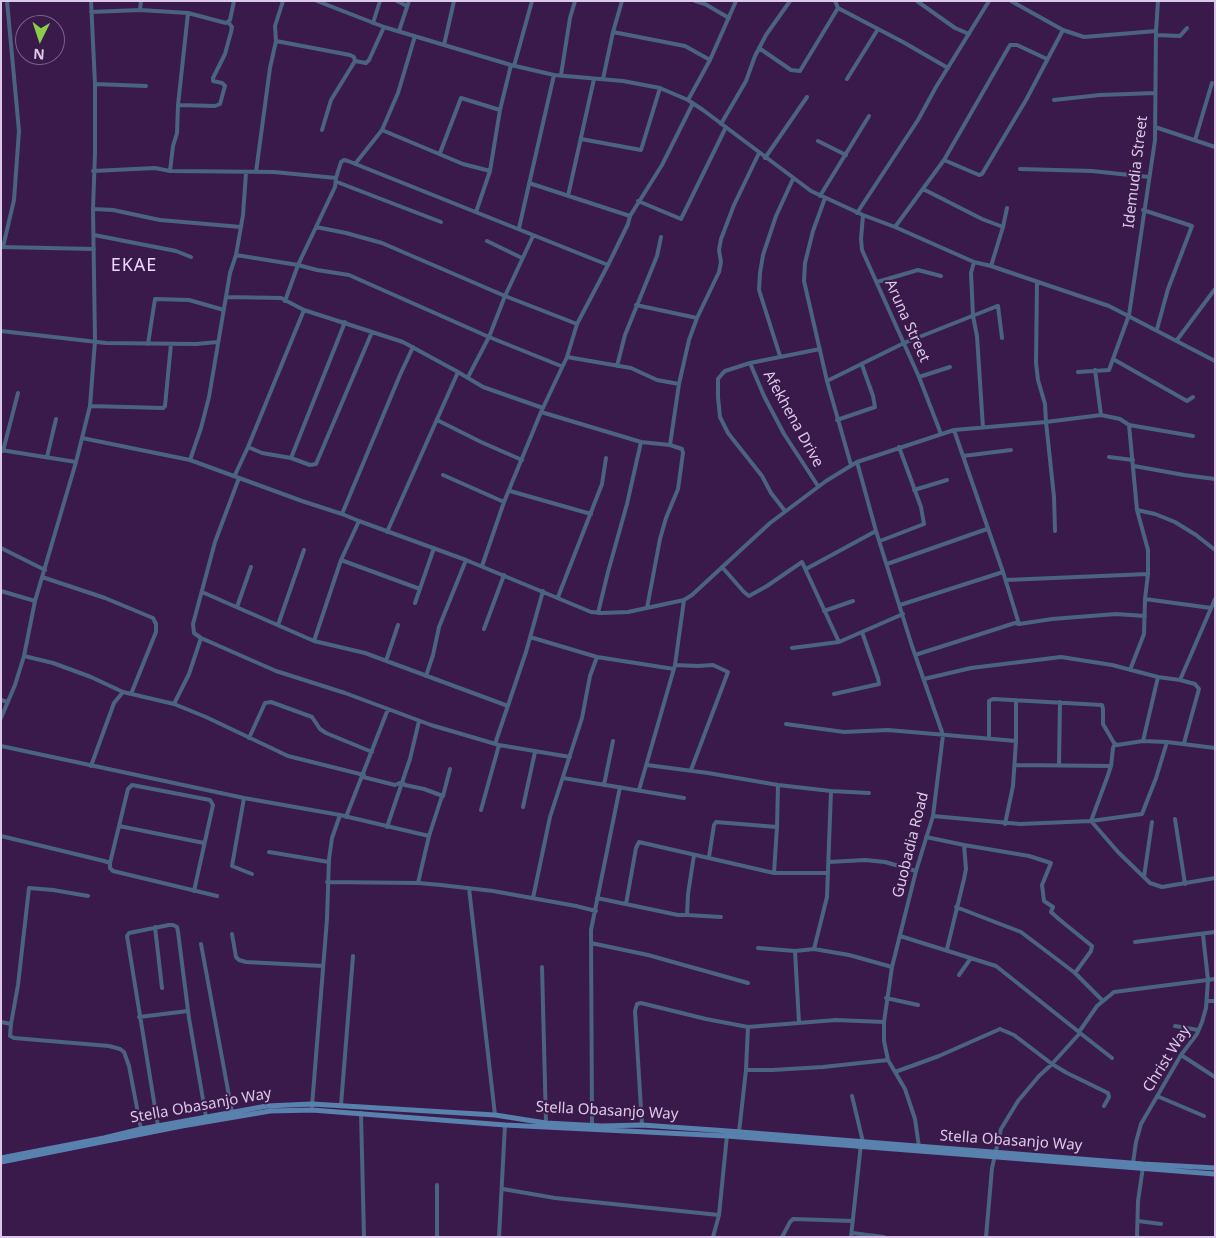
<!DOCTYPE html>
<html>
<head>
<meta charset="utf-8">
<style>
	body { margin:0 }
	#map { position:relative; width:1216px; height:1238px; overflow:hidden; background:#3a1a4b; font-family:"Noto Sans",sans-serif }
	canvas { display:block }
	.frame { position:absolute; inset:0; border:2px solid #dcc9e8; pointer-events:none }
	.north { position:absolute; left:15px; top:15px; width:50px; height:50px; box-sizing:border-box; background:#3a1a4b; border:1px solid #7b608a; border-radius:50%; rotate:184deg; font-size:14px; font-weight:700; line-height:20px; text-align:center; color:#dcc9e8 }
	.north::after { content:''; display:block; margin:auto; width:18px; height:22px; background:#8ace47; clip-path:polygon(50% 0,100% 100%,50% 72%,0 100%) }
</style>
</head>
<body>
<div id="map">
<canvas width="1216" height="1238"></canvas>
<div class="frame"></div>
<div class="north">N</div>
</div>
<script>
const ctx = document.querySelector('canvas').getContext('2d');
ctx.lineJoin = 'round';
const poly = rows => new Path2D(rows.map(r => 'M' + r).join(''));
function stroke(path, color, width, dash) { ctx.strokeStyle = color; ctx.lineWidth = width; ctx.lineCap = dash ? 'butt' : 'round'; ctx.setLineDash(dash || []); ctx.stroke(path); }
function label(font, color, halo, rows, align = 'center') {
  ctx.font = font + ' "Noto Sans",sans-serif'; ctx.lineWidth = 4; ctx.setLineDash([]); ctx.textBaseline = 'middle'; ctx.strokeStyle = halo; ctx.fillStyle = color; for (const [text, x, y, turn = 0] of rows) {
    ctx.save(); ctx.translate(x, y); ctx.rotate((+turn || 0) * Math.PI / 180); ctx.textAlign = isNaN(turn) ? turn : align; if (halo) ctx.strokeText(text, 0, 0); ctx.fillText(text, 0, 0); ctx.restore();
  }
}
stroke(poly([
	[317,1,384,27,511,65,554,75,623,81,660,88,688,100,703,110,811,191,863,215,895,227,974,262,991,266,1109,306,1215,361],
	[397,1,407,6],
	[695,1,705,4,729,18],
	[835,1,838,8,903,42,948,68],
	[917,1,955,28,969,34],
	[1011,1,1063,30,1084,37,1156,31],
	[140,10,141,1],
	[91,12,140,10,188,13,226,23,230,20,234,1],
	[373,23,380,1],
	[399,31,409,1],
	[613,32,685,46,710,60],
	[1156,35,1180,36,1187,28],
	[276,41,350,55,354,57,355,61,331,100,322,130],
	[444,45,454,1],
	[759,48,791,70,800,71,838,8],
	[355,61,366,63,369,60,384,27],
	[514,66,532,1],
	[561,75,570,18,575,1],
	[603,79,613,32,622,1],
	[847,79,878,29],
	[95,84,146,86],
	[688,100,710,60,736,1],
	[1054,100,1100,95,1155,93],
	[178,105,215,106,220,104,225,86,222,83,213,81,213,78,225,54,231,32,232,27,228,22],
	[721,124,746,81,755,56,766,35,790,1],
	[1155,127,1215,147],
	[382,130,398,93,415,36],
	[581,139,641,150,660,88],
	[1195,140,1212,83],
	[818,141,846,155],
	[440,153,461,98,500,110],
	[765,158,807,97],
	[944,160,979,175,982,174,1026,100,1063,30],
	[355,164,382,130,463,164,490,171],
	[1020,169,1092,171,1149,177],
	[93,171,155,168,170,171,274,172,336,178,341,162,344,160,348,161,608,265,628,224,630,216,662,165,693,103],
	[170,171,173,146,177,133,178,105,188,13],
	[256,172,270,68,276,41,275,26,283,1],
	[337,182,441,222],
	[529,183,630,216],
	[923,189,982,219,1003,227],
	[568,196,594,79],
	[820,196,869,116],
	[825,198,813,231,805,263,804,281,827,381],
	[638,201,681,219,726,127],
	[93,209,113,210,160,220,241,227],
	[1143,210,1192,226,1168,289,1157,329],
	[476,212,490,171,500,110,511,65],
	[857,213,918,120,936,87,989,1],
	[863,215,861,239,862,250,919,377,941,434],
	[316,227,346,233,382,243,505,296,577,324],
	[895,227,944,160,1010,45,1017,45,1047,59],
	[519,228,554,75],
	[94,235,176,251,191,257],
	[487,241,522,258],
	[1,247,94,249],
	[3,247,14,200,19,131,7,1],
	[236,255,298,265,317,270,349,275,489,337,561,366],
	[974,262,971,273,973,316,977,336,983,428],
	[991,266,1003,227,1007,208],
	[877,282,918,270,941,276],
	[226,297,281,298,304,310,403,342,458,372,387,532],
	[285,301,298,265,335,187,336,178],
	[636,305,697,318],
	[1,331,106,343,196,344,218,342],
	[1177,340,1215,289],
	[148,344,155,299,189,300,224,310],
	[780,356,759,290,760,273,763,255,776,216,793,179],
	[567,357,631,368,657,380,679,384],
	[1113,359,1187,401,1193,397],
	[750,363,764,396,784,434,818,486],
	[617,366,625,335,657,256,661,237],
	[1095,370,1101,415],
	[458,372,483,387,543,408],
	[1078,372,1109,370,1129,315,1155,140,1156,31,1158,1],
	[468,377,489,337,505,296,533,236],
	[919,377,950,367],
	[90,406,163,408,165,406,171,344],
	[541,412,641,442,670,445,682,449,683,453,678,489,666,518,660,539,647,608],
	[437,420,481,442,522,460],
	[837,420,875,407,873,396,862,365],
	[1129,425,1137,510,1148,550,1148,574,1145,599,1144,634,1130,670],
	[954,430,1003,572,1019,624],
	[82,438,190,460,302,501,342,514,359,521,466,560,591,612,602,613,628,612,684,600,692,595,770,523,826,481,857,462,954,430,1046,422,1045,404,1038,380,1036,363,1037,282],
	[670,445,679,384,689,340,697,318,719,272,721,262,719,250,721,239,734,205,759,153],
	[248,447,262,453,291,458,310,465,316,464,372,332],
	[1,450,76,462],
	[3,451,18,393],
	[963,456,1011,450],
	[47,457,56,419],
	[1109,457,1133,460],
	[291,458,345,322],
	[190,460,201,428,209,397,230,273,236,255,243,215,246,173],
	[857,462,876,531,912,646,943,735,933,816,916,871,892,967,884,1022,884,1041,888,1060,905,1089,915,1119,919,1147],
	[851,465,827,381,904,343,995,307,998,306,1002,338],
	[1134,466,1184,475,1215,479],
	[235,475,248,447,304,310],
	[443,475,504,502],
	[914,490,947,480],
	[510,491,591,514],
	[1137,510,1155,514,1175,522,1196,535,1215,550],
	[785,511,771,493,762,476,728,433,720,417,718,397,718,379,722,374,725,371,750,363,820,349],
	[342,514,400,375,413,347],
	[1055,531,1054,497,1046,422,1101,415,1120,419,1129,425,1193,436],
	[880,541,924,524,921,507,899,447],
	[1,548,45,570],
	[341,560,420,589],
	[887,564,987,529],
	[482,566,504,502,541,412,567,357,577,324,608,265],
	[722,567,744,592,749,596,767,586,802,562,839,642,903,614],
	[806,569,876,531],
	[42,577,105,598,153,618,156,624,156,632,131,694],
	[1006,580,1148,574],
	[1,591,35,601],
	[202,592,314,641,365,653,508,706],
	[558,597,602,484,606,458],
	[1145,599,1211,608],
	[415,603,434,548],
	[900,605,1003,572],
	[237,607,251,567],
	[824,611,853,601],
	[598,613,608,572,627,504,641,442],
	[278,625,304,550],
	[484,629,504,575],
	[530,637,597,657,590,676,582,718,550,817,533,898],
	[201,638,276,671,345,693,431,725,499,745,570,757],
	[314,641,341,560,359,521],
	[792,648,839,642],
	[915,655,1015,623,1019,624,1052,619,1116,614,1145,616],
	[24,656,53,663,91,677,123,692,174,704,206,717,288,756,364,775],
	[597,657,674,669],
	[386,661,398,625],
	[675,665,698,666,713,665,728,672,691,770],
	[426,676,433,655,439,627,466,560],
	[924,679,971,668,1061,657,1112,665,1158,677,1180,680,1195,684,1199,689,1184,743],
	[1180,680,1215,599],
	[834,694,879,684,878,678,862,632],
	[1,700,8,702],
	[174,704,189,674,201,638,194,633,193,624,215,542,239,478],
	[1,718,15,685,24,656,35,601,76,462,90,406,95,341,93,209,95,153,95,84,91,1],
	[786,724,844,732,888,730,1016,741],
	[249,738,265,703,271,702,312,717,320,729,326,733,372,752],
	[989,738,989,701,993,699,1102,705,1103,709,1103,724,1114,743,1117,745,1143,741,1167,742,1215,748],
	[1143,741,1158,677],
	[495,744,526,652,543,591],
	[1,746,244,798,340,815,429,836],
	[647,765,708,773,778,785,831,791,869,793],
	[1015,765,1111,766],
	[1059,765,1060,702],
	[91,766,114,703,123,692],
	[363,777,395,785,402,782,405,785,424,789,443,796,441,799,429,836,418,883],
	[563,778,684,798],
	[604,785,613,741],
	[639,790,675,665,684,600],
	[443,796,450,769],
	[244,798,232,866,252,874],
	[523,807,535,752],
	[481,810,499,745],
	[933,816,1020,824,1091,821,1107,778,1111,766,1113,748,1115,744],
	[346,817,388,709],
	[1175,819,1185,884],
	[1091,821,1118,852,1150,883,1162,887,1215,878],
	[1091,821,1142,814,1156,778,1167,742],
	[1005,824,1013,786,1016,741,1016,700],
	[119,826,204,843],
	[387,827,410,759,419,721],
	[1,836,104,861,110,863,110,868,113,871,217,896],
	[926,837,964,845,1029,856,1051,863,1042,885,1044,901,1053,907,1051,912,1060,920,1092,946,1091,951,1075,973],
	[269,852,329,862],
	[709,857,714,825,716,822,777,827],
	[829,862,865,860,885,862,916,871],
	[110,863,128,789,132,785,210,800,213,805,194,891],
	[774,873,777,827,778,785],
	[1144,877,1152,822],
	[327,882,418,883,441,885,493,891,576,906,596,911],
	[469,888,495,1115],
	[88,896,53,890,29,888,18,985,11,1024,10,1036,14,1038,109,1046,120,1049,124,1052,129,1066,141,1129],
	[597,898,678,915,687,915,688,894,694,855],
	[626,904,636,848,639,842,774,873,828,873],
	[956,907,1021,932,1075,973,1103,1001],
	[687,915,721,917],
	[155,927,162,988],
	[232,934,236,957,239,960,246,962,323,966],
	[900,936,996,966,1079,1032],
	[1135,942,1215,932],
	[591,943,648,955,748,983],
	[201,944,232,1112],
	[758,948,795,951,814,949,849,955,892,967],
	[814,949,827,897,831,791],
	[947,949,964,879,966,869,964,845],
	[795,951,799,1023],
	[542,967,546,1123],
	[959,975,971,958],
	[886,998,918,1005],
	[1207,1001,1215,1001],
	[139,1017,188,1011],
	[1,1022,11,1024],
	[1175,1026,1198,1030],
	[748,1027,836,1020,884,1022],
	[1080,1033,1112,1058],
	[1181,1055,1215,1077],
	[746,1070,772,1070,823,1067,888,1060],
	[895,1072,939,1056,1000,1029,1014,1035,1052,1064,1067,1073,1108,1093,1109,1097,1104,1106],
	[852,1096,863,1142],
	[1157,1096,1204,1116],
	[341,1105,353,956],
	[312,1106,327,919,329,859,332,838,340,815],
	[361,1113,364,1237],
	[592,1124,591,930,620,787],
	[642,1125,635,1011,637,1004,641,1003,706,1019,748,1027,746,1070,739,1132],
	[158,1126,127,936,129,933,169,925,173,925,177,927,178,932,189,1018,206,1117],
	[1133,1163,1136,1142,1141,1124,1181,1055,1197,1034,1202,1022,1206,1008,1208,980,1203,935],
	[437,1185,437,1237],
	[503,1189,555,1198,719,1215],
	[1138,1221,1161,1224],
	[852,1233,884,1237],
	[499,1237,505,1125],
	[713,1237,719,1215,727,1135],
	[782,1237,790,1222,793,1219,853,1221],
	[851,1237,861,1144],
	[986,1237,992,1168,1001,1129,1018,1101,1039,1076,1052,1064,1080,1033,1079,1032,1097,1006,1114,992,1215,979],
	[1137,1237,1138,1201,1143,1167]
]), '#4a637f', 4);
stroke(poly([
	[1,1158,104,1138,141,1129,267,1106,312,1104,495,1115,546,1123,602,1126,642,1125,728,1131,1143,1164,1215,1168],
	[1,1162,182,1126,270,1111,312,1110,505,1125,727,1136,1215,1174]
]), '#5981ae', 5);
label('15px', '#dcc9e8', '#3a1a4b', [
	["Idemudia Street",1136,172,-83],
	["Aruna Street",907,321,66],
	["Afekhena Drive",793,419,61],
	["Guobadia Road",911,845,-76],
	["Christ Way",1167,1059,-58],
	["Stella Obasanjo Way",201,1106,-10],
	["Stella Obasanjo Way",607,1111,3],
	["Stella Obasanjo Way",1011,1141,4]
]);
ctx.letterSpacing = '1px';
label('18px', '#eed7fc', '#3a1a4b', [
	["EKAE",134,266]
]);
ctx.letterSpacing = '0px';
</script>
</body>
</html>
